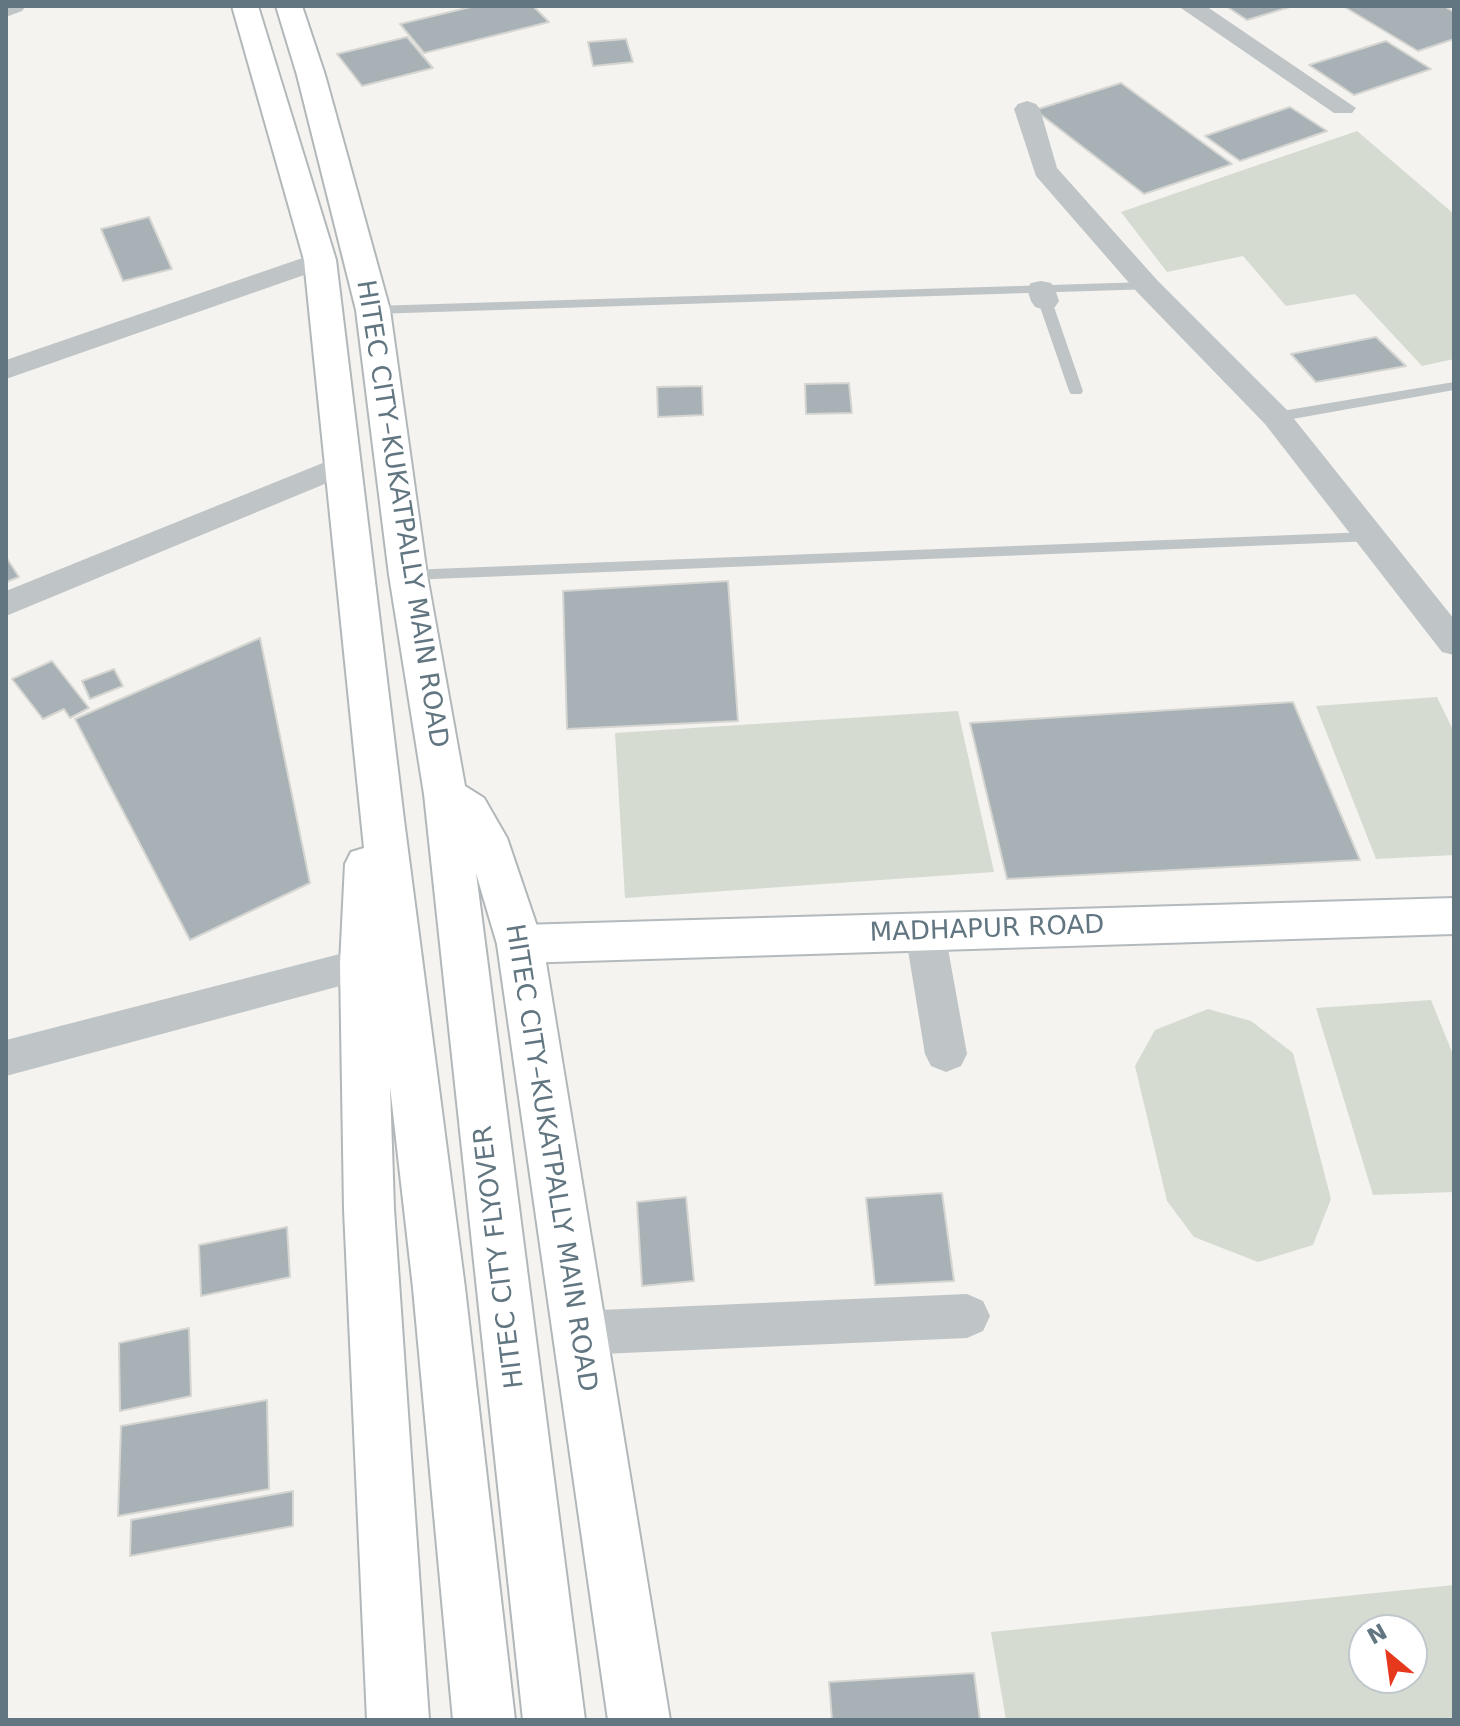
<!DOCTYPE html>
<html>
<head>
<meta charset="utf-8">
<style>
	body { margin:0 }
	#map { position:relative; width:1460px; height:1726px; overflow:hidden; background:#f4f3ef; font-family:"DejaVu Sans",sans-serif }
	canvas { display:block }
	.frame { position:absolute; inset:0; border:8px solid #627681; pointer-events:none }
	.north { position:absolute; left:1348px; top:1614px; width:80px; height:80px; box-sizing:border-box; background:#fff; border:2px solid #c0c8cd; border-radius:50%; rotate:331deg; font-size:22px; font-weight:700; line-height:32px; text-align:center; color:#627681 }
	.north::after { content:''; display:block; margin:auto; width:28px; height:36px; background:#e6381d; clip-path:polygon(50% 0,100% 100%,50% 72%,0 100%) }
</style>
</head>
<body>
<div id="map">
<canvas width="1460" height="1726"></canvas>
<div class="frame"></div>
<div class="north">N</div>
</div>
<script>
const ctx = document.querySelector('canvas').getContext('2d');
ctx.lineJoin = 'round';
function paint(path, color) { ctx.fillStyle = color; ctx.fill(path, 'evenodd'); }
const poly = rows => new Path2D(rows.map(r => 'M' + r).join(''));
function stroke(path, color, width, dash) { ctx.strokeStyle = color; ctx.lineWidth = width; ctx.lineCap = dash ? 'butt' : 'round'; ctx.setLineDash(dash || []); ctx.stroke(path); }
function label(font, color, halo, rows, align = 'center') {
  ctx.font = font + ' "DejaVu Sans",sans-serif'; ctx.lineWidth = 8; ctx.setLineDash([]); ctx.textBaseline = 'middle'; ctx.strokeStyle = halo; ctx.fillStyle = color; for (const [text, x, y, turn = 0] of rows) {
    ctx.save(); ctx.translate(x, y); ctx.rotate((+turn || 0) * Math.PI / 180); ctx.textAlign = isNaN(turn) ? turn : align; if (halo) ctx.strokeText(text, 0, 0); ctx.fillText(text, 0, 0); ctx.restore();
  }
}
paint(poly([
	[1357,131,1454,214,1454,359,1422,366,1355,294,1286,306,1243,256,1167,272,1121,212],
	[1437,697,1454,732,1454,855,1376,859,1316,706],
	[958,711,994,872,625,898,615,733],
	[1431,1000,1454,1057,1454,1192,1373,1195,1316,1008],
	[1208,1009,1251,1021,1293,1053,1331,1199,1313,1245,1258,1262,1194,1237,1167,1201,1135,1066,1155,1030],
	[1454,1585,1454,1720,1006,1720,991,1632],
	[1412,1630,1412,1678,1364,1678,1364,1630]
]), '#d5dbd0');
const building = poly([
	[475,6,533,6,549,22,424,53,400,24,475,6],
	[1226,6,1293,6,1247,20,1226,6],
	[1343,6,1444,6,1454,12,1454,39,1418,51,1343,6],
	[407,37,433,68,362,86,337,54,407,37],
	[626,39,633,62,593,66,588,42,626,39],
	[1386,41,1431,69,1354,95,1309,65,1386,41],
	[1121,83,1232,164,1144,194,1035,110,1121,83],
	[1290,107,1327,131,1240,161,1205,136,1290,107],
	[149,217,172,269,123,281,101,229,149,217],
	[1376,337,1406,366,1316,382,1291,354,1376,337],
	[849,383,852,413,806,414,805,384,849,383],
	[702,386,703,415,658,417,657,387,702,386],
	[6,557,19,577,6,582,6,557],
	[728,581,738,721,567,729,563,591,728,581],
	[260,638,310,883,190,940,75,719,260,638],
	[52,661,89,708,70,718,64,709,43,719,12,679,52,661],
	[114,669,123,686,90,699,82,681,114,669],
	[1293,702,1360,860,1007,879,970,723,1293,702],
	[942,1193,954,1281,875,1285,866,1198,942,1193],
	[686,1197,694,1281,642,1286,637,1202,686,1197],
	[287,1227,290,1277,201,1296,199,1245,287,1227],
	[189,1328,191,1396,120,1411,119,1343,189,1328],
	[267,1400,269,1489,118,1516,121,1426,267,1400],
	[293,1491,293,1526,130,1556,131,1520,293,1491],
	[974,1673,980,1720,832,1720,829,1682,974,1673]
]);
paint(building, '#a8b1b5');
stroke(building, '#d5d5d2', 2);
const secondary = poly([
	[1454,898,1454,934,520,963,504,957,497,944,504,931,520,925,1454,898]
]);
const primary = poly([
	[232,6,258,6,336,260,404,820,465,1288,515,1720,453,1720,413,1288,390,1086,394,1209,429,1720,367,1720,344,1209,340,964,345,864,351,852,364,848,304,260,232,6],
	[276,6,302,6,325,75,390,310,427,575,465,786,484,798,507,838,543,944,670,1720,608,1720,497,944,476,873,585,1720,523,1720,424,794,389,575,356,310,297,75,276,6]
]);
stroke(secondary, '#b3b9bc', 4);
stroke(primary, '#b2b7ba', 4);
paint(poly([
	[1147,282,1154,286,1152,289,373,314,366,310,373,306,1147,282],
	[1045,297,1052,301,1083,391,1081,394,1071,394,1069,391,1038,301,1045,297],
	[1454,382,1454,390,1276,422,1269,417,1276,412,1454,382],
	[1368,532,1373,533,1373,541,408,580,400,575,408,570,1368,532]
]), '#bfc4c6');
paint(poly([
	[6,6,26,6,22,11,6,17,6,6],
	[1178,6,1206,6,1356,108,1352,113,1334,113,1178,6],
	[1027,101,1036,104,1040,109,1057,168,1157,280,1287,410,1454,619,1454,655,1442,652,1265,424,1137,292,1036,176,1014,109,1018,104,1027,101],
	[320,252,330,254,334,260,330,266,6,379,6,360,320,252],
	[1041,281,1051,283,1055,289,1059,301,1055,307,1045,310,1035,307,1031,301,1027,289,1031,283,1041,281],
	[345,454,356,457,361,464,356,471,6,616,6,591,345,454],
	[925,916,939,921,945,932,967,1054,961,1066,946,1072,931,1066,925,1054,905,932,911,921,925,916],
	[363,948,377,952,383,964,377,976,6,1076,6,1040,363,948],
	[967,1294,983,1301,990,1316,983,1331,967,1338,578,1355,562,1349,555,1333,562,1317,578,1311,967,1294]
]), '#bfc4c6');
paint(secondary, '#fff');
paint(primary, '#fff');
label('26px', '#627681', '#fff', [
	["HITEC CITY–KUKATPALLY MAIN ROAD",401,514,81],
	["MADHAPUR ROAD",987,930,-2],
	["HITEC CITY–KUKATPALLY MAIN ROAD",550,1158,81],
	["HITEC CITY FLYOVER",500,1257,-97]
]);
</script>
</body>
</html>
